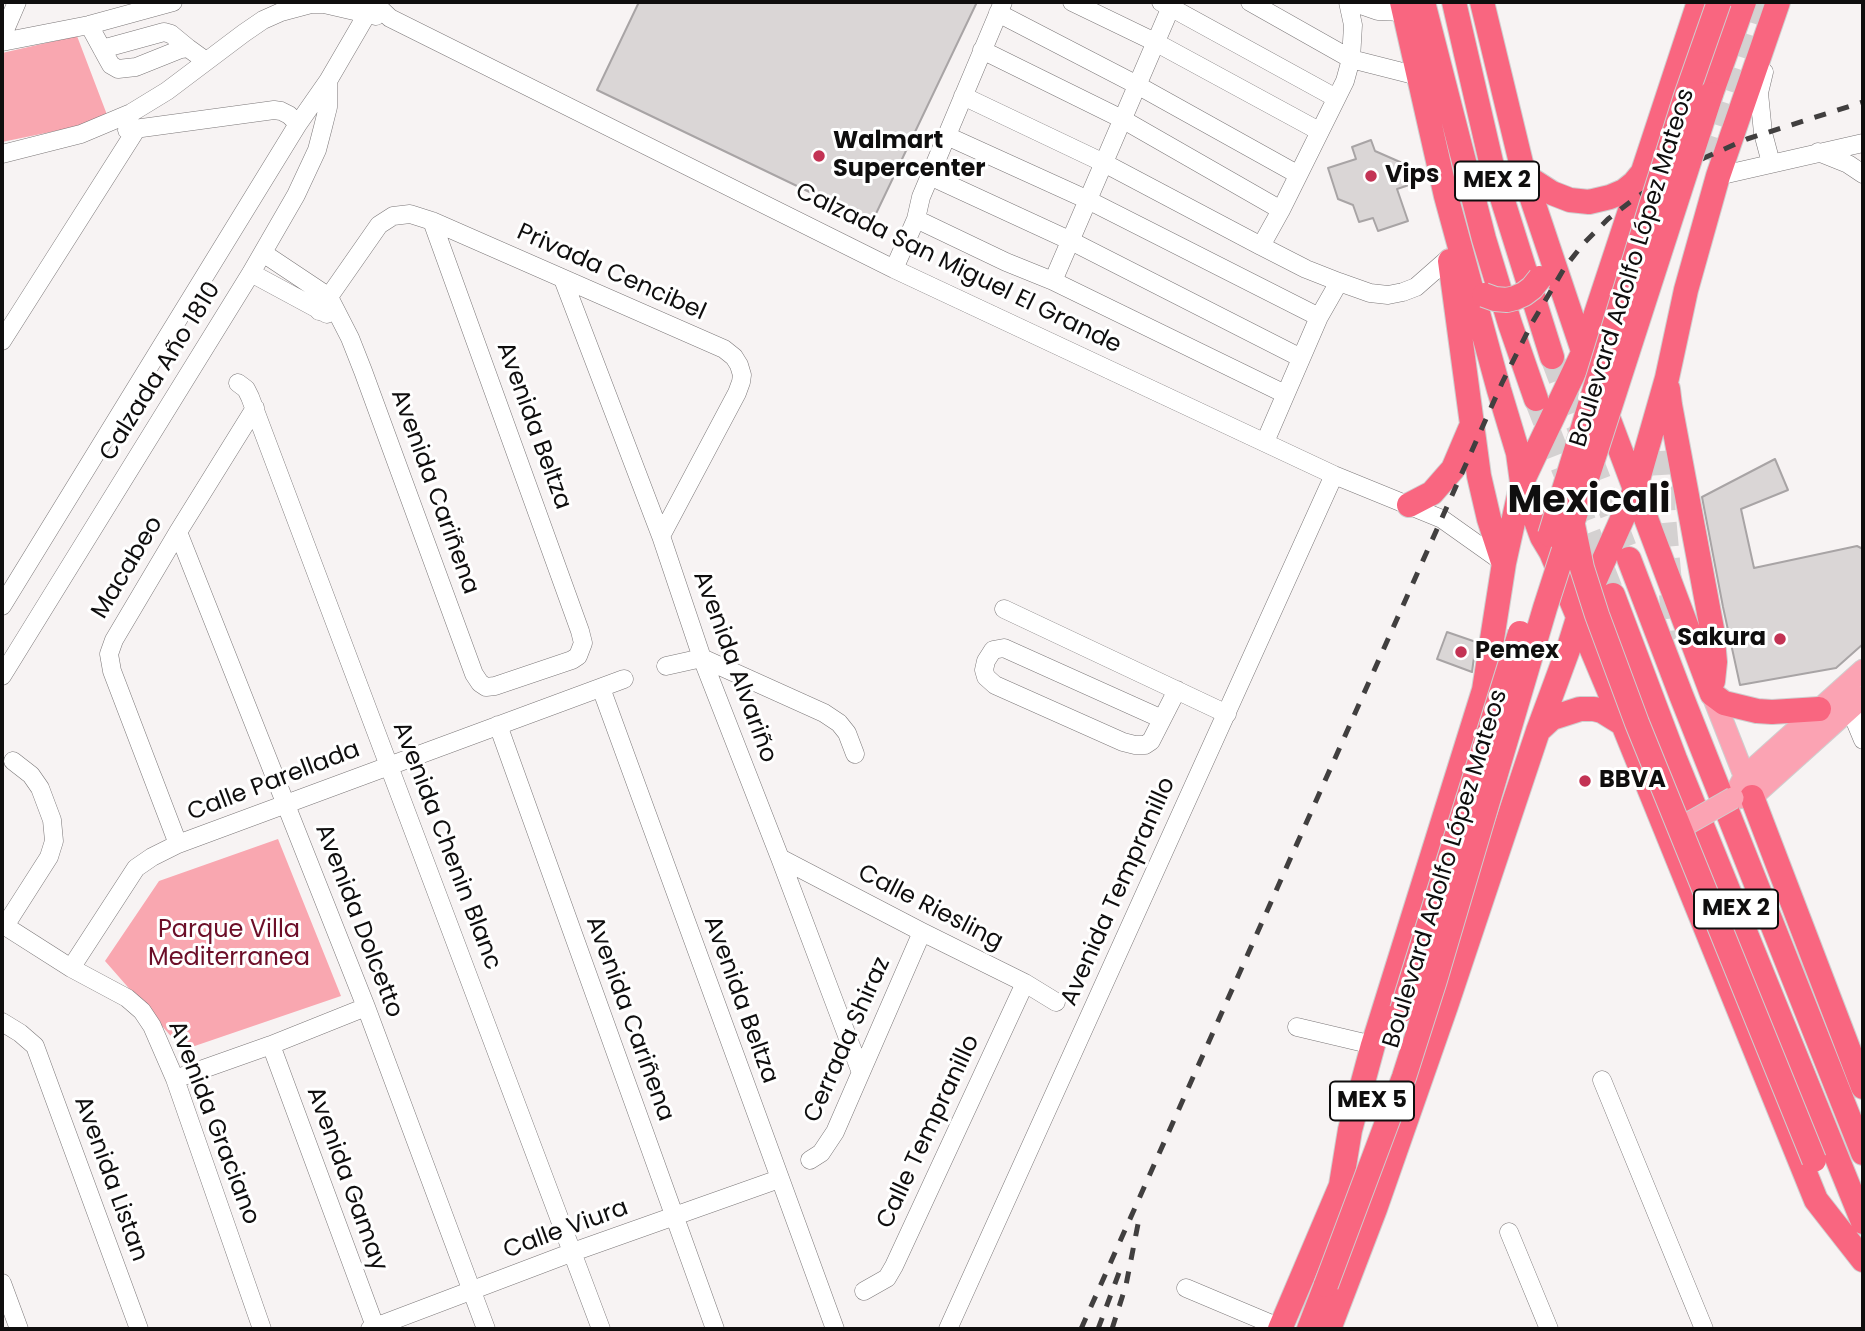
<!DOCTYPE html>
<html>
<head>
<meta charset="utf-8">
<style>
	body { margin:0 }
	#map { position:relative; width:1865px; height:1331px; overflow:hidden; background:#f7f3f3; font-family:Poppins,sans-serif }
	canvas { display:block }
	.frame { position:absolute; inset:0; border:4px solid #0f0e0e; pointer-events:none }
</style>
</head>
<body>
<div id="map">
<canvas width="1865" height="1331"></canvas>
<div class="frame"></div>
</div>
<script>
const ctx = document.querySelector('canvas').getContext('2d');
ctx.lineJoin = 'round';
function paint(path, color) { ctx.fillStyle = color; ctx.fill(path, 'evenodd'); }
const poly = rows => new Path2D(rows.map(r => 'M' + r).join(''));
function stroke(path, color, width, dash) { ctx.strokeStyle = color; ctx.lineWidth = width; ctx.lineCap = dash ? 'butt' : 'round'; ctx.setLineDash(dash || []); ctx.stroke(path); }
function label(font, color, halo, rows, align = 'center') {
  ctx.font = font + ' Poppins,sans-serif'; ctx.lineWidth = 6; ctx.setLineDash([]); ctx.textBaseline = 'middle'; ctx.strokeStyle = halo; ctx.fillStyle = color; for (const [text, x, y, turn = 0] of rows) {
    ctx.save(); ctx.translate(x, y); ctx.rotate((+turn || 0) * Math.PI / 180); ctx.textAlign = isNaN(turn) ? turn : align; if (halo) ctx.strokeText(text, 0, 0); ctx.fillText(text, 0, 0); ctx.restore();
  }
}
paint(poly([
	[77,36,109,120,2,142,2,53],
	[278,839,341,996,183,1050,105,961,159,881]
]), '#f9a7b0');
const building = poly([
	[639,2,977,2,872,222,597,90,639,2],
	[1371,140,1375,151,1416,169,1409,185,1397,189,1408,221,1378,231,1373,218,1359,222,1353,205,1338,199,1328,168,1356,159,1352,147,1371,140],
	[1775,459,1788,490,1741,509,1754,568,1857,546,1863,549,1863,644,1836,668,1740,685,1723,607,1702,497,1775,459],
	[1447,632,1476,642,1472,672,1437,659,1447,632]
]);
paint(building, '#dad6d6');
stroke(building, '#a8a4a5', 2);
stroke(poly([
	[1711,161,1763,2],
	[1552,357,1629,559],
	[1536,399,1613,595],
	[1659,415,1659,435,1664,516,1675,639]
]), '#d4d1d1', 24, [24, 12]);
const minor = poly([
	[373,2,390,18,894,269,1334,475,1442,519,1504,563],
	[1072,2,1155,42,1319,131],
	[1161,2,1336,98],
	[1250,2,1351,59,1418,76],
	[1348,2,1353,25,1351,59,1345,81,1281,210,1261,246,1306,269,1339,282,1370,293,1388,295,1403,292,1416,287,1449,258],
	[1352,2,1378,11,1403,12],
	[998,13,1137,85,1297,174],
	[89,25,107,58,111,65,118,69,136,67,181,49,188,48,206,61],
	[2,37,17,2],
	[2,42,89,25,173,2],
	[102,49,164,32,171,34,188,48],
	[982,50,1122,119,1281,210],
	[1764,72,1759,93,1763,133,1771,163],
	[963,96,1104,163,1261,246],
	[127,130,274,110,281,111,289,115,298,124],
	[947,136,1088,200,1319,317],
	[1818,152,1848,164,1863,174],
	[2,154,81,134,131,113,167,91,244,33,263,20,281,12,311,4,324,4,376,16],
	[930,176,1071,241,1301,358],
	[1718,176,1863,143],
	[916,219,1006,262,1053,281,1173,2],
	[263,253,329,297,350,338,363,371,474,674,480,683,486,687,495,686,572,660,578,656,583,643,580,631,432,221],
	[894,269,916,219,921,197,1003,2],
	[251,273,327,314],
	[563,279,661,536,702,658,780,858,860,1070],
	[1053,281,1285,394],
	[319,311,379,225,393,216,410,214,432,221,724,349,734,357,739,365,742,375,741,382,737,393,661,536],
	[2,341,136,130],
	[238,383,246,389,250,397,601,1329],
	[1265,442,1319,317,1339,282],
	[178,532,366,1007,486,1329],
	[2,606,298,124,328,81,374,2],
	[1004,609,1227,714],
	[666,666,702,658,824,713,839,723,847,733,855,754],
	[2,676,251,273,296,195,317,150,323,127,328,107,328,81],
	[601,688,835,1329],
	[1846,699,1863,740],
	[1162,719,1004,648,993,650,986,661,984,670,986,677,995,685,1123,742,1135,745,1145,745,1151,741,1177,690],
	[498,725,715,1329],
	[178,844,112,671,109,654,114,640,178,532,255,408],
	[780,858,922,932,1025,983,1056,1002],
	[2,924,71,968,127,998,142,1011,152,1026,175,1079,262,1329],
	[5,926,49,857,54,841,52,820,40,788,31,775,13,761],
	[71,968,136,868,152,857,178,844,624,679],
	[2,1022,20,1033,35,1046,139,1329],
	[1297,1027,1373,1045],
	[271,1045,376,1329],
	[175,1079,271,1045,366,1007],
	[1602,1080,1704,1329],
	[810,1160,821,1153,835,1132,922,932],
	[1509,1232,1549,1329],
	[2,1283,19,1329],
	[1186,1288,1281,1328],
	[864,1291,887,1278,894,1266,1025,983],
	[370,1329,573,1252,779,1179],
	[948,1329,1334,475]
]);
const major = poly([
	[1712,694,1749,788],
	[1733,798,1744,777,1863,670],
	[1735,798,1752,797,1863,697]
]);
const highway = poly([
	[1402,2,1446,196,1499,390,1518,453,1522,482,1535,518,1542,537,1551,552,1623,724,1816,1200,1863,1260],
	[1423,2,1484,239,1510,324,1536,399],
	[1454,2,1492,166,1552,357],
	[1482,2,1524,175,1585,357],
	[1711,94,1744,2],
	[1524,175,1552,193,1570,200,1589,202,1610,197,1624,191,1634,183,1643,172],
	[1450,261,1479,476,1489,519,1503,562],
	[1668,389,1670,405,1712,629,1715,662,1713,681],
	[1603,404,1712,694,1724,703,1757,711,1772,712,1819,709],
	[1409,505,1432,493,1453,469,1470,429],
	[1629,559,1681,695,1863,1153],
	[1613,595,1675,759,1863,1222],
	[1538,731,1552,718,1580,709,1594,709,1602,711,1623,724],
	[1752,797,1863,1087],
	[1340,1191,1350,1130,1373,1045,1484,690,1504,563,1522,482,1583,353,1699,2],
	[1280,1329,1345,1176],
	[1309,1329,1326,1285],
	[1329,1329,1375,1209,1446,1006,1538,731,1569,647,1578,618,1635,490,1667,378,1686,290,1718,176,1778,2]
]);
stroke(minor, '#7b7778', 19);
stroke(major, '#cfcfcf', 23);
stroke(highway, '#cfcfcf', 26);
stroke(minor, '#fff', 18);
stroke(major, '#fba3b3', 21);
stroke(highway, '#f96680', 24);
stroke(poly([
	[1081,1329,1502,383,1532,323,1565,267,1584,243,1608,219,1634,199,1675,172,1704,158,1747,139,1863,102],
	[1098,1329,1120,1270],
	[1112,1329,1126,1285,1140,1214]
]), '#413f3f', 5, [12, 12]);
const majorBridge = poly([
	[1680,828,1733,798]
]);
const highwayBridge = poly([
	[1484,295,1495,299,1507,300,1515,298,1524,294,1532,288,1540,278],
	[1573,525,1582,568,1597,615,1637,723,1814,1160],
	[1550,535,1651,206,1686,96,1719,2],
	[1402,1010,1520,633],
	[1326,1285,1404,1077,1435,980,1545,608,1711,94]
]);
stroke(majorBridge, '#cfcfcf', 23, []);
stroke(highwayBridge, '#cfcfcf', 26, []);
stroke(majorBridge, '#fba3b3', 21);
stroke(highwayBridge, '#f96680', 24);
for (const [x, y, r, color] of [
	[819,156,7,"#c33354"],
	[1371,176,7,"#c33354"],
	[1780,639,7,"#c33354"],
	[1461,652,7,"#c33354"],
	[1585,781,7,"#c33354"]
]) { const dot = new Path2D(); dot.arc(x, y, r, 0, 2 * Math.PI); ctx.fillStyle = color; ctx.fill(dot); stroke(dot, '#fff', 2.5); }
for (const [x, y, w] of [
	[1497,181,84],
	[1736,909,84],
	[1372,1101,84]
]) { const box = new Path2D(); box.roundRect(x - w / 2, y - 19.5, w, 39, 5); ctx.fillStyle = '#fff'; ctx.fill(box); stroke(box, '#0f0e0e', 2); }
label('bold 23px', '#0f0e0e', null, [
	["MEX 2",1497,181],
	["MEX 2",1736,909],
	["MEX 5",1372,1101]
]);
label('bold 24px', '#0f0e0e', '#fff', [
	["Walmart",833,142],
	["Supercenter",833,170],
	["Vips",1385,176],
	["Sakura",1766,639,"right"],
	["Pemex",1475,652],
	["BBVA",1599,781]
], 'left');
label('24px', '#0f0e0e', '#fff', [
	["Boulevard Adolfo López Mateos",1633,268,-73],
	["Calzada San Miguel El Grande",958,269,26],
	["Privada Cencibel",611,273,24],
	["Calzada Año 1810",161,372,-58],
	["Avenida Beltza",533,426,70],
	["Avenida Cariñena",434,492,70],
	["Macabeo",128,568,-59],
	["Avenida Alvariño",734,667,70],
	["Calle Parellada",274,782,-21],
	["Avenida Chenin Blanc",446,846,69],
	["Boulevard Adolfo López Mateos",1446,869,-73],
	["Avenida Tempranillo",1119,892,-66],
	["Calle Riesling",930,908,27],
	["Avenida Dolcetto",358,921,69],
	["Avenida Beltza",740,1000,70],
	["Avenida Cariñena",629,1019,70],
	["Cerrada Shiraz",848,1040,-66],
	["Avenida Graciano",213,1123,69],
	["Calle Tempranillo",929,1132,-65],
	["Avenida Listan",110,1179,70],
	["Avenida Gamay",346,1179,70],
	["Calle Viura",566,1230,-20]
]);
label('24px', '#6c0e28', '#fff', [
	["Parque Villa",229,931],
	["Mediterranea",229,959]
]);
label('bold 38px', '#0f0e0e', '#fff', [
	["Mexicali",1589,502]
]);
</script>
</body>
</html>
